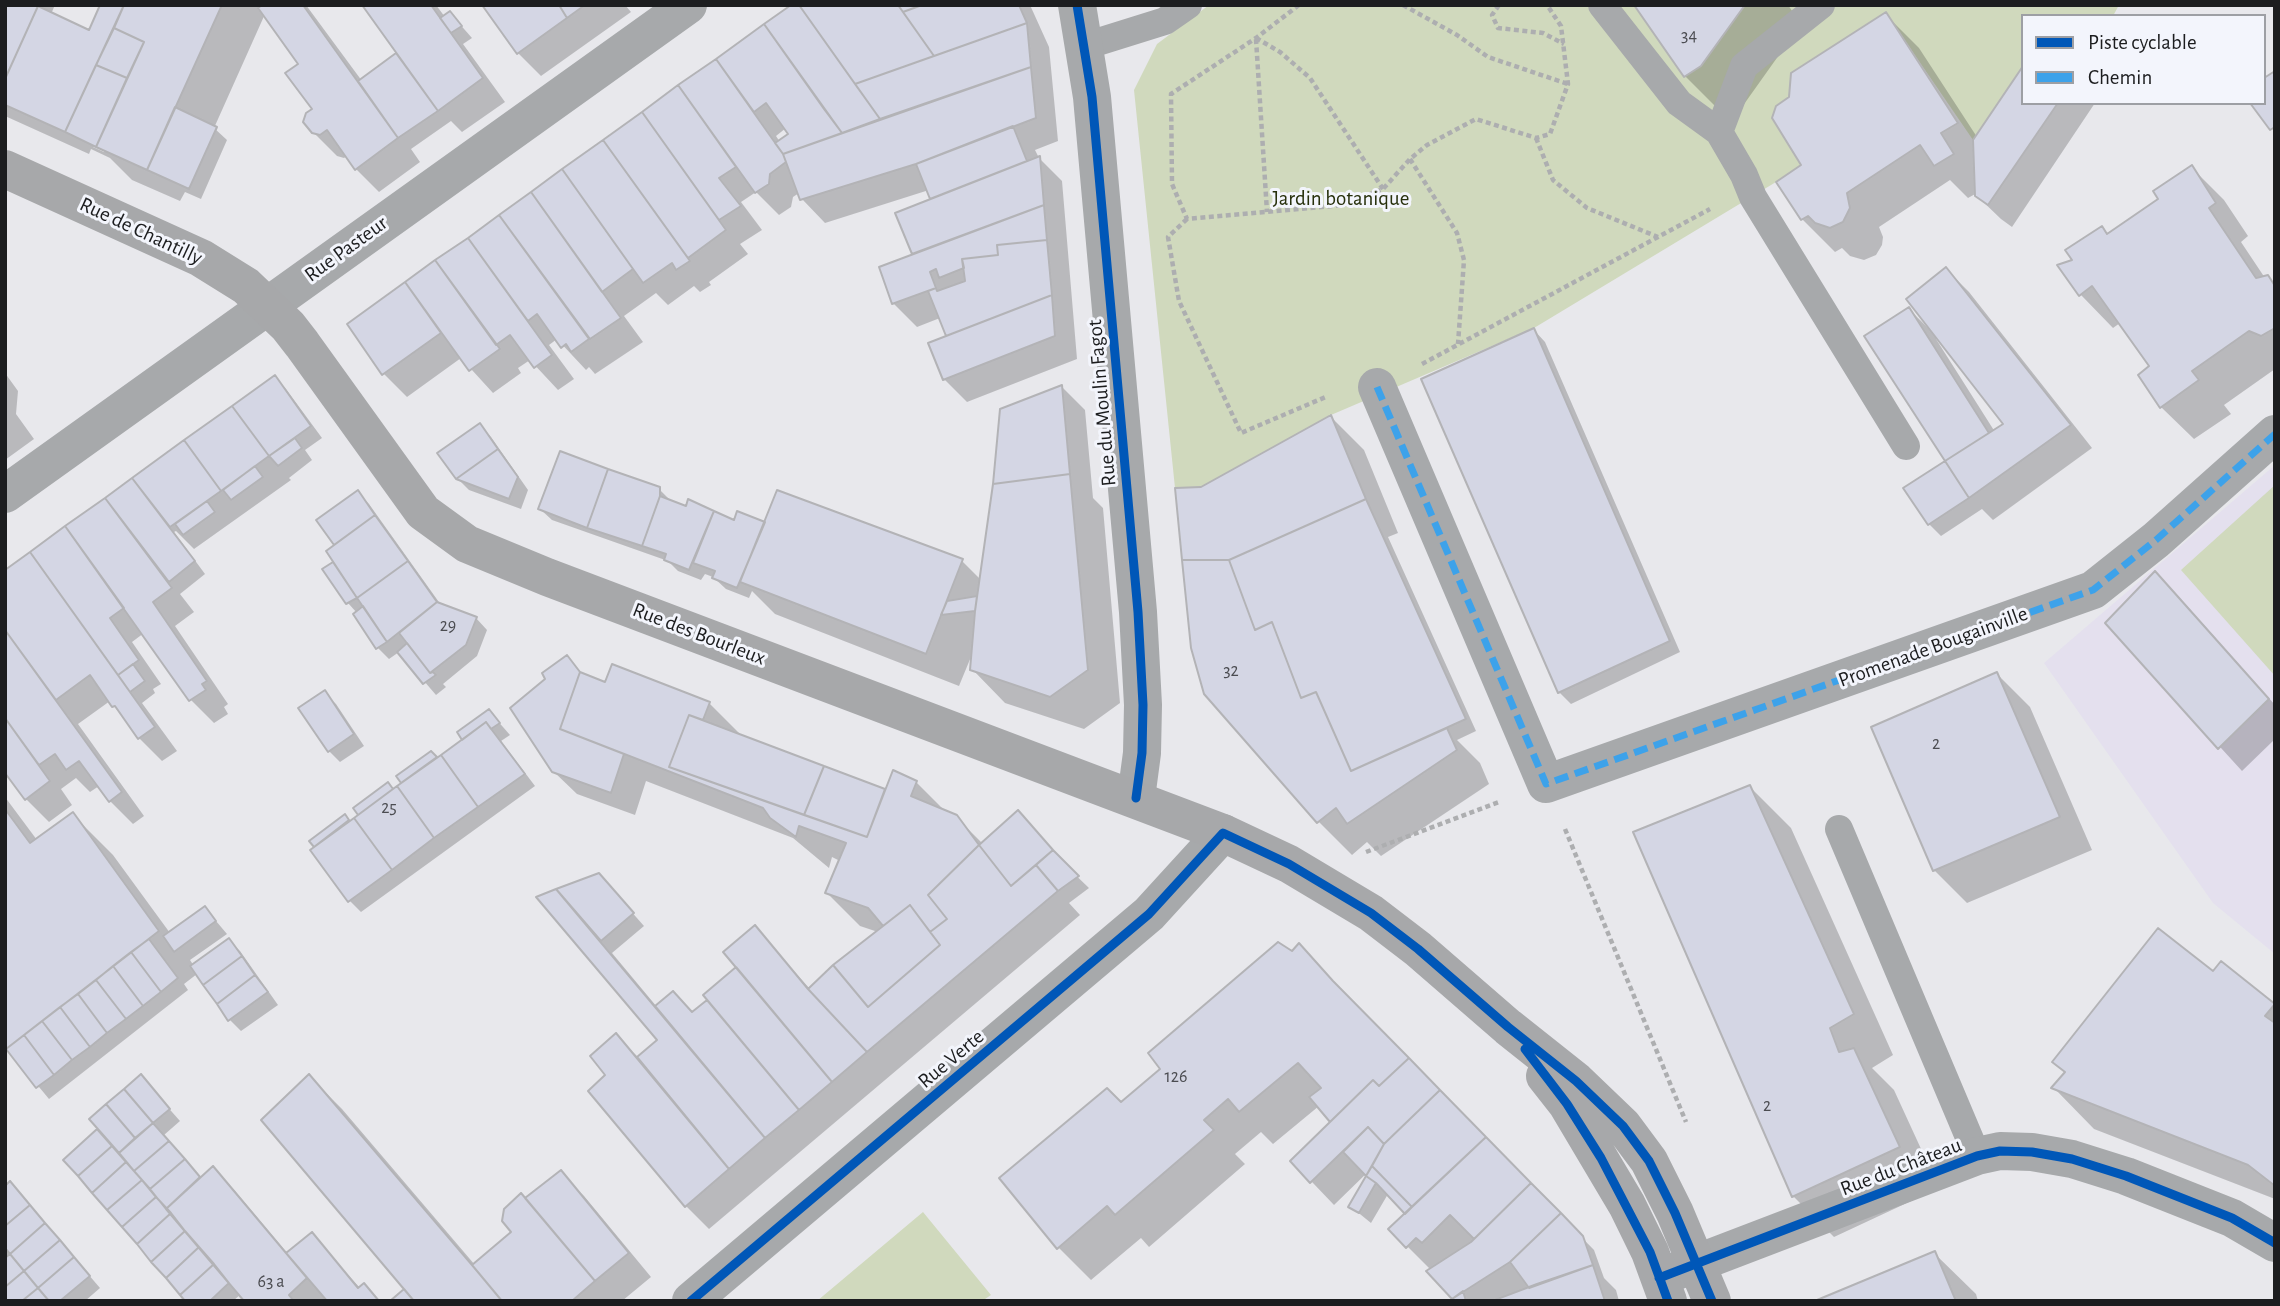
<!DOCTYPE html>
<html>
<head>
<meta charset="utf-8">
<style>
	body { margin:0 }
	#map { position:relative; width:2280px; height:1306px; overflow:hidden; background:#e8e8ec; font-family:"Alegreya Sans",sans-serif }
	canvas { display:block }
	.frame { position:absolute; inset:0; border:7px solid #1c1d1f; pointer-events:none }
	.legend { position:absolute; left:2021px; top:14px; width:245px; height:91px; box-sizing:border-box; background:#f3f5fc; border:2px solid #9d9fa4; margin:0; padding:9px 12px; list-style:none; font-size:21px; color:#1c1d1f }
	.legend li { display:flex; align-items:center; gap:14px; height:35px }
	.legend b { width:35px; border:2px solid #9d9fa4 }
</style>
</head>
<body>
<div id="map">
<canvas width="2280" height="1306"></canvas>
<div class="frame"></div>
<ul class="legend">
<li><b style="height:9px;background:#0057b8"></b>Piste cyclable</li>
<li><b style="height:9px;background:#3da2ea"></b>Chemin</li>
</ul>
</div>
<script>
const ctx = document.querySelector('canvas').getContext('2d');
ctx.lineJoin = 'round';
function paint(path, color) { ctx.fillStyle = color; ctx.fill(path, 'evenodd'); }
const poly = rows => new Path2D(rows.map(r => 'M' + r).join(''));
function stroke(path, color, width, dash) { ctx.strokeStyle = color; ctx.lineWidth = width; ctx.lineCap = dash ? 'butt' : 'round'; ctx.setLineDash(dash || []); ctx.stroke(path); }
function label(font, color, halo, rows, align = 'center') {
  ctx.font = font + ' "Alegreya Sans",sans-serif'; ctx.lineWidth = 6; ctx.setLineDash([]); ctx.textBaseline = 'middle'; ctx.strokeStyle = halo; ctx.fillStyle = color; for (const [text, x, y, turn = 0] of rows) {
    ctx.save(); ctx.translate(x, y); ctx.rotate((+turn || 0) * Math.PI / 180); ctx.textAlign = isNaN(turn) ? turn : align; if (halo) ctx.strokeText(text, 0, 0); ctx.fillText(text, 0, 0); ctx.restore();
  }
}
paint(poly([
	[2275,465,2275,954,2213,903,2044,663]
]), '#e4e0ee');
paint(poly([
	[1209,5,2119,5,2113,16,2023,16,2023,66,1973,140,1886,13,1791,73,1789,97,1776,106,1772,118,1801,165,1776,182,1534,328,1331,415,1201,487,1175,488,1134,90,1157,44],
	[2275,485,2275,676,2181,570],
	[923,1212,991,1295,982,1301,817,1301]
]), '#d0d9bd');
paint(poly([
	[5,5,55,5,51,14,90,32,102,5,306,5,362,81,403,59,364,5,436,5,445,17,450,13,472,38,463,44,505,102,462,132,451,121,411,149,420,162,379,192,356,169,347,156,344,158,337,156,313,132,314,109,301,64,265,14,214,128,227,140,201,199,185,192,180,201,132,180,110,158,91,149,89,154,5,116],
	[93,143,105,149,104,152,93,147],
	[484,5,625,5,631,12,541,76,518,53],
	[794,5,1030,5,1049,47,1058,141,1035,150,1039,158,1062,181,1077,359,967,402,944,379,948,337,940,318,917,327,893,303,914,255,898,214,933,200,929,190,825,223,802,199,799,193,793,197,791,207,779,215,756,192,741,202,762,230,740,244,748,254,709,282,711,285,700,292,694,286,668,305,656,293,624,316,643,342,595,374,589,367,586,370,557,339,549,345,574,379,558,390,530,360,518,368,521,373,493,393,461,358,407,397,384,374,349,325],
	[786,128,790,134,780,142,776,136],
	[1636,5,1788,5,1801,24,1742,107,1726,117,1685,76],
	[1886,15,1919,48,1977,137,2023,103,2095,103,2012,227,2001,219,1977,196,1977,193,1968,198,1950,180,1879,227,1883,237,1882,245,1876,255,1864,260,1850,256,1842,248,1835,252,1802,219,1804,165],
	[2192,168,2224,200,2248,236,2241,242,2265,278,2268,277,2275,284,2275,369,2224,405,2231,414,2194,439,2161,407,2152,367,2120,323,2113,328,2081,295,2060,266,2074,261,2102,228,2109,235,2161,200],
	[1946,269,1969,292,2092,448,1993,520,1982,509,1941,536,1929,524,1906,489,1947,462,1909,309,1929,329,1931,328],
	[1938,337,2006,425,1995,432,1936,339],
	[1534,330,1545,342,1680,652,1571,704,1559,692],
	[5,373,18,391,16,414,34,439,5,460],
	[275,377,286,389,322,438,305,450,312,460,289,478,291,480,194,549,176,531,174,532,205,574,180,594,194,612,175,626,228,704,224,707,228,714,214,723,191,700,144,633,132,642,161,684,153,689,155,693,142,703,177,751,162,761,139,738,110,701,78,724,144,816,133,824,110,801,99,786,90,792,76,778,61,789,72,805,49,822,26,799,5,770,5,572],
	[1062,387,1085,410,1093,498,1103,508,1120,703,1084,729,1005,703,972,669,973,652,959,686,775,614,752,591,749,598,726,589,713,577,705,574,701,580,678,571,668,561,552,520,540,509,659,489,671,501,687,509,689,502,735,522,765,524,962,561,981,580],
	[1331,417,1364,450,1398,533,1388,537,1476,731,1457,740,1480,763,1489,784,1381,856,1367,842,1352,855,1319,822,1206,694,1202,489],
	[480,426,491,437,528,490,521,509,469,490,457,478],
	[357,492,369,504,441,605,476,618,487,630,477,656,443,684,446,687,436,695,399,652,389,659,378,648,357,613,348,603,325,569,335,562,337,545,319,521],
	[2178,596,2275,705,2275,739,2242,771,2107,623],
	[567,658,585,676,606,685,709,703,742,736,886,793,916,782,947,813,956,817,983,844,1029,824,1063,863,1089,888,1069,903,1080,915,709,1229,686,1206,608,1075,616,1036,639,1058,659,1040,539,897,599,875,644,926,612,953,657,1007,693,1013,709,1000,738,968,755,928,810,989,878,932,860,926,827,893,840,861,832,857,829,868,793,838,646,781,635,815,577,794,553,771,547,679],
	[1997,674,2030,707,2092,850,1967,903,1934,870,1873,728],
	[324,693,336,704,364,746,340,762,329,751],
	[489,711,510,735,501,741,535,786,361,912,349,900,311,841,344,816,350,822,360,815,355,809,404,784,398,776,431,753,437,759,465,740],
	[1750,787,1791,828,1893,1055,1872,1068,1894,1090,1939,1188,1834,1237,1793,1196],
	[5,797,37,840,72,814,113,855,170,933,205,908,227,934,190,960,194,966,228,940,240,951,278,1005,241,1031,230,1020,197,974,184,984,188,990,49,1099,5,1046],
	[1299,946,1365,1016,1594,1250,1604,1278,1616,1290,1619,1301,1452,1301,1455,1299,1431,1270,1390,1229,1407,1214,1388,1194,1371,1223,1350,1206,1371,1169,1334,1205,1292,1161,1332,1122,1319,1106,1273,1144,1261,1132,1235,1154,1245,1164,1149,1247,1141,1238,1091,1280,1058,1247,1121,1104],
	[2221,964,2275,1006,2275,1199,2094,1129,2054,1088,2066,1073,2054,1062,2213,974],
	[309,1076,342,1109,475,1265,514,1232,526,1200,560,1173,584,1196,651,1277,622,1301,393,1301,407,1290],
	[141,1077,180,1121,164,1135,201,1179,213,1168,235,1191,288,1254,312,1235,360,1288,364,1285,379,1301,247,1301,241,1294,233,1301,187,1301,65,1160,99,1129],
	[10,1183,100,1288,85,1301,5,1301,5,1188],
	[1935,1254,1976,1294,1978,1301,1821,1301]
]), '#0003');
const building = poly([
	[5,5,38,6,5,79,5,5],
	[100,5,124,5,65,132,5,105,5,79,38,6,89,30,100,5],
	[124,5,222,5,147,170,96,147,144,42,114,28,124,5],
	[262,5,303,5,398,138,355,170,327,130,320,135,312,133,303,122,306,113,312,109,285,73,298,64,258,8,262,5],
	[362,5,431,5,483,78,438,111,362,5],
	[482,5,559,5,567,18,517,54,482,5],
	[559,5,585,5,567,18,559,5],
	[791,5,799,5,880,119,842,133,764,24,791,5],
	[799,5,898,5,934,56,855,84,799,5],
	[898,5,922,5,903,12,898,5],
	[922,5,1019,5,1027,23,934,56,903,12,922,5],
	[1634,5,1745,5,1701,66,1684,77,1634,5],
	[450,11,462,26,451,33,440,18,450,11],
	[1886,12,1958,123,1941,133,1954,154,1934,166,1920,145,1847,193,1850,208,1843,222,1830,228,1815,223,1808,216,1801,220,1776,182,1801,165,1772,118,1776,106,1789,97,1791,73,1886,12],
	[1027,23,1031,67,880,119,855,84,1027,23],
	[764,24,824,109,842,133,783,154,775,143,788,134,766,103,754,112,716,59,764,24],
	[114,28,144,42,127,78,96,65,114,28],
	[396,53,438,111,398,138,358,81,396,53],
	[716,59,783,154,786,162,770,174,769,184,755,193,678,85,716,59],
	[96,65,127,78,96,147,65,132,96,65],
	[2023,66,2023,103,2058,103,1988,205,1975,196,1973,140,2023,66],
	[1031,67,1036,118,916,164,800,200,783,154,1031,67],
	[2275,71,2275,127,2270,130,2250,103,2264,103,2264,78,2275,71],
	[678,85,736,167,719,178,741,206,719,220,642,112,678,85],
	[175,107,217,127,189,189,147,170,175,107],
	[642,112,726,230,688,258,603,140,642,112],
	[1013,126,1027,161,930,199,916,164,1013,126],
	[603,140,690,261,676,270,672,263,643,283,562,169,603,140],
	[1040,156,1044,205,912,254,895,213,1040,156],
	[2192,165,2216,203,2209,208,2256,278,2268,275,2275,286,2275,328,2261,336,2249,331,2192,371,2199,380,2160,408,2138,375,2149,366,2092,286,2079,296,2057,265,2072,260,2065,250,2102,226,2107,234,2158,199,2153,191,2192,165],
	[562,169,633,269,602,292,531,192,562,169],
	[531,192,621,318,590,339,499,215,531,192],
	[1044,205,1047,240,997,245,998,255,962,259,964,268,939,278,936,269,930,272,936,288,892,304,879,267,1044,205],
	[499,215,589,339,571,352,566,344,561,348,537,314,528,321,468,238,499,215],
	[468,238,552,355,534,368,510,335,496,345,435,260,468,238],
	[1047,240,1052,295,946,336,928,291,936,288,937,291,965,281,962,259,998,255,997,245,1047,240],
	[435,260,500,349,469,371,405,282,435,260],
	[1946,267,2071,425,1969,498,1945,461,2003,424,1906,299,1946,267],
	[405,282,441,333,382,375,347,324,405,282],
	[1052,295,1055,336,943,380,928,343,1052,295],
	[1909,307,1989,433,1945,461,1864,336,1909,307],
	[1534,328,1670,641,1558,693,1421,379,1534,328],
	[275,375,311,426,269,456,232,406,275,375],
	[1062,385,1070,474,993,484,1000,409,1062,385],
	[232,406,269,456,221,491,184,440,232,406],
	[1331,415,1366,499,1229,560,1182,560,1175,488,1201,487,1331,415],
	[480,423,498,449,456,479,437,453,480,423],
	[295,438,302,448,278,466,269,456,295,438],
	[184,440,221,491,170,527,132,478,184,440],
	[498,449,518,477,509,499,456,479,498,449],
	[560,451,608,469,587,528,538,509,560,451],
	[1945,461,1969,498,1928,525,1903,488,1945,461],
	[255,466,263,477,231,500,223,490,255,466],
	[608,469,660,487,660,496,642,546,587,528,608,469],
	[1070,474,1088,670,1050,697,970,670,975,611,993,484,1070,474],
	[132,478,195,561,169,582,105,498,132,478],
	[358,490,375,515,334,545,316,520,358,490],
	[777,490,963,559,926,654,740,582,777,490],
	[660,496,686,506,688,499,714,511,689,570,664,560,666,554,642,546,660,496],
	[105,498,172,588,153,602,207,681,202,684,206,690,189,701,65,526,105,498],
	[1366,499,1466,719,1351,771,1316,692,1301,698,1272,622,1255,630,1229,560,1366,499],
	[207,501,215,512,183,535,175,524,207,501],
	[714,511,734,520,737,511,765,522,737,588,712,578,715,571,693,563,714,511],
	[375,515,408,561,357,598,326,551,375,515],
	[65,526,124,608,110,618,139,660,118,675,30,552,65,526],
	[30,552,155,727,138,739,115,706,112,707,90,675,56,700,5,630,5,570,30,552],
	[1182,560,1229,560,1255,630,1272,622,1301,698,1316,692,1351,771,1447,728,1457,750,1347,824,1336,808,1317,823,1204,694,1191,648,1182,560],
	[408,561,437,602,387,642,357,598,408,561],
	[333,562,357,598,346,604,322,569,333,562],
	[2155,571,2269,699,2218,749,2105,623,2155,571],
	[977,596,975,611,941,615,947,601,977,596],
	[437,602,477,617,466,645,430,673,399,633,437,602],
	[363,606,387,642,376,649,353,614,363,606],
	[5,630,122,792,109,802,79,761,66,770,55,754,39,765,5,718,5,630],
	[407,643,430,673,433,672,436,675,423,684,397,652,407,643],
	[567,655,580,672,560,729,624,754,611,793,552,772,510,708,545,679,542,673,567,655],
	[133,664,145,681,130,692,118,675,133,664],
	[612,664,710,702,703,720,689,715,669,767,867,837,893,770,917,781,911,796,957,815,979,845,928,895,947,919,930,932,910,905,883,926,868,908,825,893,846,843,799,826,796,837,770,818,763,808,560,729,580,672,605,682,612,664],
	[1997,672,2060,817,1933,871,1871,727,1997,672],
	[325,690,354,734,328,752,298,708,325,690],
	[489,709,500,723,491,729,486,722,462,740,457,732,489,709],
	[689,715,824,766,804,815,669,767,689,715],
	[5,718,50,781,25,800,5,773,5,718],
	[486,722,525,774,478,807,441,755,486,722],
	[431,751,437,757,401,783,396,776,431,751],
	[441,755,478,807,434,838,397,786,441,755],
	[824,766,885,789,867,837,804,815,824,766],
	[388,782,393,789,358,815,353,808,388,782],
	[1750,785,1854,1014,1830,1028,1839,1052,1854,1048,1900,1147,1792,1197,1633,832,1750,785],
	[397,786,434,838,392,870,354,818,397,786],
	[5,809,30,843,73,812,159,931,6,1049,5,809],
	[1018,810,1053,850,1011,886,979,845,1018,810],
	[345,814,349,820,314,847,309,841,345,814],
	[354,818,392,870,348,902,310,850,354,818],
	[979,845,1011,886,1036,865,1058,891,867,1052,808,989,833,965,868,1007,940,945,930,932,947,919,928,895,979,845],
	[1053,850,1079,876,1058,891,1036,865,1053,850],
	[599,873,634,913,601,941,556,889,599,873],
	[556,889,765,1138,729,1169,637,1057,657,1040,536,897,556,889],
	[910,905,940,945,868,1007,833,965,910,905],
	[205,906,216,921,174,952,163,936,205,906],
	[755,925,808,989,867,1052,832,1082,723,952,755,925],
	[2158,928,2213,971,2221,961,2275,1004,2265,1016,2275,1023,2275,1186,2248,1165,2051,1088,2065,1072,2052,1062,2158,928],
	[229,938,242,956,203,985,190,966,229,938],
	[149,939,178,978,161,992,131,952,149,939],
	[1278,942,1292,951,1299,943,1333,981,1409,1058,1379,1086,1373,1080,1330,1122,1309,1097,1321,1088,1298,1063,1239,1112,1228,1099,1204,1120,1214,1130,1115,1215,1107,1206,1057,1249,999,1178,1107,1088,1121,1102,1160,1069,1148,1053,1278,942],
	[131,952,161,992,143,1006,113,966,131,952],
	[242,956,255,975,217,1004,203,985,242,956],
	[113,966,143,1006,126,1019,96,980,113,966],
	[736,967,832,1082,799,1110,703,995,736,967],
	[255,975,268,992,228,1021,217,1004,255,975],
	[96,980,126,1019,107,1033,78,994,96,980],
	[673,991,692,1012,707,1000,799,1110,765,1138,655,1006,673,991],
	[78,994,107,1033,90,1047,60,1007,78,994],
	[60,1007,90,1047,72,1060,42,1021,60,1007],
	[42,1021,72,1060,54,1075,24,1035,42,1021],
	[616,1033,729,1169,685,1207,588,1091,605,1075,590,1056,616,1033],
	[24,1035,54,1075,36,1088,6,1049,24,1035],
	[1409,1058,1440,1090,1384,1144,1368,1127,1310,1183,1290,1161,1373,1080,1379,1086,1409,1058],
	[141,1074,170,1109,153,1123,124,1089,141,1074],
	[309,1074,472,1265,502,1301,414,1301,261,1120,309,1074],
	[124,1089,153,1123,135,1138,106,1104,124,1089],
	[1440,1090,1486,1137,1412,1207,1372,1166,1384,1144,1440,1090],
	[106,1104,135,1138,119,1153,89,1119,106,1104],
	[153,1123,169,1141,134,1171,119,1153,153,1123],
	[1368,1127,1384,1144,1366,1176,1343,1152,1368,1127],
	[97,1129,112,1146,78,1176,63,1160,97,1129],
	[1486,1137,1531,1183,1474,1239,1450,1215,1422,1243,1416,1238,1406,1248,1388,1229,1486,1137],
	[169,1141,185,1159,150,1189,134,1171,169,1141],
	[112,1146,126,1162,92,1193,78,1176,112,1146],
	[185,1159,200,1177,166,1209,150,1189,185,1159],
	[126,1162,142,1180,107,1210,92,1193,126,1162],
	[213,1166,307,1278,289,1295,294,1301,244,1301,166,1209,213,1166],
	[1372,1166,1412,1207,1405,1214,1376,1183,1366,1176,1372,1166],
	[561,1170,629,1253,595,1281,525,1198,561,1170],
	[1366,1176,1376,1183,1359,1213,1348,1207,1366,1176],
	[142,1180,156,1197,122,1227,107,1210,142,1180],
	[10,1181,30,1205,5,1226,5,1186,10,1181],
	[1531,1183,1561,1213,1510,1262,1452,1299,1426,1271,1471,1242,1531,1183],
	[521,1193,595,1281,572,1301,502,1301,472,1265,511,1232,502,1221,504,1209,521,1193],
	[156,1197,171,1213,137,1244,122,1227,156,1197],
	[30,1205,45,1223,10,1254,5,1248,5,1226,30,1205],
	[171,1213,185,1231,151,1262,137,1244,171,1213],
	[1561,1213,1583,1236,1593,1265,1529,1288,1510,1262,1561,1213],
	[45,1223,60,1240,24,1271,10,1254,45,1223],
	[185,1231,199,1247,166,1278,151,1262,185,1231],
	[312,1232,358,1288,364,1283,379,1301,327,1301,286,1253,312,1232],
	[60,1240,74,1257,38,1288,24,1271,60,1240],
	[199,1247,214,1264,180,1295,166,1278,199,1247],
	[1935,1251,1956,1301,1818,1301,1817,1300,1935,1251],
	[10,1254,24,1271,5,1287,5,1258,10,1254],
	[74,1257,90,1276,60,1301,49,1301,38,1288,74,1257],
	[214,1264,229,1283,210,1301,185,1301,180,1295,214,1264],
	[1593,1265,1605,1301,1492,1301,1537,1284,1593,1265],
	[24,1271,38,1288,22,1301,5,1301,5,1287,24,1271],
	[38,1288,49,1301,22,1301,38,1288],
	[404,1289,414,1301,390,1301,404,1289],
	[1463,1291,1466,1301,1449,1301,1452,1299,1463,1291]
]);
paint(building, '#d4d6e4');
stroke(building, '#b3b3b6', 2);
stroke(poly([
	[1299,5,1256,38,1171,94,1172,184,1187,219,1343,205,1383,189,1410,159,1427,145,1476,119,1536,138,1550,134,1568,84,1561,26,1547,5],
	[1403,5,1457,35,1488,57,1568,84],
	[1499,5,1492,15,1498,28,1543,33,1564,44],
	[1256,38,1280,52,1310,78,1383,189],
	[1256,39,1267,212],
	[1536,138,1553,180,1587,208,1658,237],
	[1410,159,1457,233,1464,260,1458,344],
	[1187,219,1168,237,1179,301,1241,433,1328,396],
	[1422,364,1710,209],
	[1565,829,1686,1122],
	[1366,852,1499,802]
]), '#adaeb0', 4.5, [5, 3.5]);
stroke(poly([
	[1602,5,1679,103,1719,132],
	[1821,5,1744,66,1719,132,1744,175,1753,197,1906,446],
	[1085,46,1165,21,1188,5],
	[1839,829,1977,1156]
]), '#a7a9ab', 28);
stroke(poly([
	[1377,387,1546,784,2093,590,2156,540,2275,434]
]), '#a7a9ab', 38);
stroke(poly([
	[5,494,688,5]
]), '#a7a9ab', 38);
stroke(poly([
	[1077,5,1092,97,1138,612,1143,705,1142,753,1136,798],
	[1666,1275,1977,1156,2000,1151,2032,1152,2072,1159,2126,1176,2232,1218,2275,1243],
	[691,1301,1149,914,1223,833]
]), '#a7a9ab', 38);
stroke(poly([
	[5,169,201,258,246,286,288,326,302,344,423,512,467,544,547,577,1223,833,1289,864,1371,913,1418,949,1508,1027,1576,1081,1623,1126,1649,1161,1675,1213,1712,1301],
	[1545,1076,1567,1104,1627,1205,1650,1252,1668,1301]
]), '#a7a8aa', 38);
stroke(poly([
	[1377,387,1546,784,2093,590,2156,540,2275,434]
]), '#3da2ea', 7, [14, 7]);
stroke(poly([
	[1077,5,1092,97,1138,612,1143,705,1142,753,1136,798],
	[1525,1049,1567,1104,1601,1158,1650,1252,1668,1301],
	[1659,1278,1977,1156,2000,1151,2032,1152,2072,1159,2126,1176,2232,1218,2275,1243],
	[691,1301,1149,914,1223,833,1289,864,1371,913,1418,949,1508,1027,1576,1081,1623,1126,1649,1161,1675,1213,1712,1301]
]), '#0057b8', 9);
label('18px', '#4b4c51', null, [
	["34",1689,36],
	["29",448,626],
	["32",1231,671],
	["2",1936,744],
	["25",389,808],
	["126",1176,1077],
	["2",1767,1106],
	["63 a",271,1282]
]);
label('21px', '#27300c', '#f3f5fc', [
	["Jardin botanique",1341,199]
]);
label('21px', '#1c1d1f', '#f3f5fc', [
	["Rue de Chantilly",141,231,25],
	["Rue Pasteur",346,249,-36],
	["Rue du Moulin Fagot",1102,403,-95],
	["Rue des Bourleux",699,634,21],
	["Promenade Bougainville",1933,647,-20],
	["Rue Verte",951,1059,-40],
	["Rue du Château",1901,1167,-21]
]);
</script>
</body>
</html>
